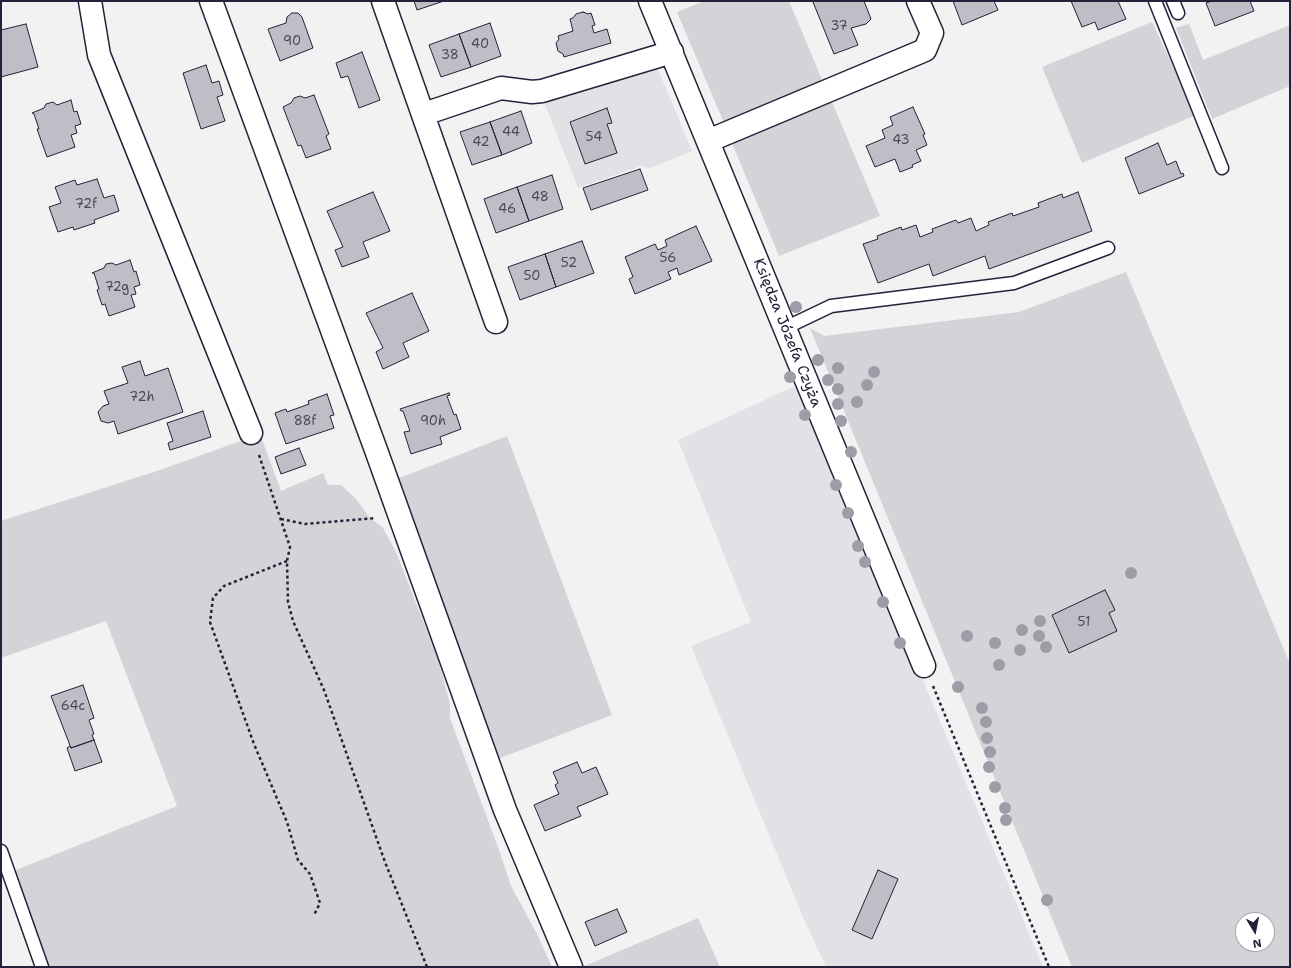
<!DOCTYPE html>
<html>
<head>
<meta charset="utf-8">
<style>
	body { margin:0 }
	#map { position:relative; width:1291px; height:968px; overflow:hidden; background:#f2f2f3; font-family:"Shantell Sans",sans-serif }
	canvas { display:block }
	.frame { position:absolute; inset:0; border:2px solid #22223b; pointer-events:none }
	.north { position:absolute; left:1235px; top:912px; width:40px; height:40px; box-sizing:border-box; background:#fff; border:1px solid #a7a7b1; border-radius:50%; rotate:170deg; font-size:11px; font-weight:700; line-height:16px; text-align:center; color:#22223b }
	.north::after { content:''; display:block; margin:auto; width:14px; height:18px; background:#22223b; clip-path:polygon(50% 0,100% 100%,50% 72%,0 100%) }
</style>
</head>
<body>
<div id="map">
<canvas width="1291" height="968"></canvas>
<div class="frame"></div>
<div class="north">N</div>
</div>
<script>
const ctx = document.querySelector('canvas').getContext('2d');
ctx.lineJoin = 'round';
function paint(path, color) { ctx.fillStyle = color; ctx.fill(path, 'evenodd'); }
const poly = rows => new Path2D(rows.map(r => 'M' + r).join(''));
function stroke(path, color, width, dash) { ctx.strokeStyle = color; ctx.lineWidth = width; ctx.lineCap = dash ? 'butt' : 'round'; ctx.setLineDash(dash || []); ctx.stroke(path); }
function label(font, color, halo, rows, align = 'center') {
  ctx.font = font + ' "Shantell Sans",sans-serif'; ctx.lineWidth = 4; ctx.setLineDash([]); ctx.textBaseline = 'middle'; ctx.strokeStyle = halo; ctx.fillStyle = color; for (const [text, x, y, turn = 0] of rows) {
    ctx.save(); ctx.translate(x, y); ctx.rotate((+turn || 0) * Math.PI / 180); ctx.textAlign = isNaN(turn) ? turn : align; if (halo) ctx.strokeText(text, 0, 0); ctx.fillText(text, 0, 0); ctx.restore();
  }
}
paint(poly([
	[658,69,692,151,651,168,641,166,578,188,544,102],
	[799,384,1043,967,826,967,803,917,691,646,751,622,678,440]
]), '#e2e2e6');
paint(poly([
	[704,1,789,1,823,82,724,123,677,12],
	[1152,22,1196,115,1082,163,1042,67],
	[1189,24,1203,60,1290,25,1290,86,1212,119,1176,28],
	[832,102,880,216,779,256,732,143],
	[1126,272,1290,664,1290,967,1072,967,810,328,824,336,1019,312],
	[1243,920,1267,920,1267,944,1243,944],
	[260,434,281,491,323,473,328,485,341,485,356,499,369,517,383,528,396,552,438,659,450,704,450,718,499,850,511,886,537,934,552,967,50,967,11,872,177,806,106,621,1,658,1,521,160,470],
	[507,436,612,715,495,760,397,479],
	[698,918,720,967,582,967]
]), '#d3d3d8');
const building = poly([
	[414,1,444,1,417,10,414,1],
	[815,1,864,1,871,19,866,24,851,28,858,45,834,54,813,2,815,1],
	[953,1,994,1,998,10,962,25,953,1],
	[1071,1,1118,1,1126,19,1098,30,1095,22,1082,27,1071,1],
	[1212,1,1250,1,1254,11,1215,26,1206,3,1212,1],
	[583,12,588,14,591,13,595,25,592,26,594,33,607,29,611,43,564,57,563,54,558,51,556,43,559,39,558,36,573,31,570,19,573,18,576,14,583,12],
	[292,13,298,13,302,17,313,48,280,61,268,29,286,23,287,17,292,13],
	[490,23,501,56,471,67,459,34,490,23],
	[26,24,38,67,1,77,1,30,26,24],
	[459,34,471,67,441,77,429,45,459,34],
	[362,52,380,100,359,108,348,76,341,78,336,63,362,52],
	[206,65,212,83,219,81,223,95,217,97,225,121,201,129,183,73,206,65],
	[314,95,329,134,326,136,331,149,306,158,301,145,298,146,283,107,291,103,294,98,300,96,305,98,314,95],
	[71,100,74,112,77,111,81,124,75,126,77,133,71,135,75,147,47,157,37,129,39,129,34,114,32,113,44,108,46,104,53,102,57,105,71,100],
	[913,107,925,134,923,135,927,145,916,150,921,161,912,165,913,167,900,172,895,159,875,167,866,146,885,138,882,130,893,125,890,117,913,107],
	[607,108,612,123,607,124,617,153,585,164,570,122,607,108],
	[521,111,532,143,502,155,490,122,521,111],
	[490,122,502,155,472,165,460,132,490,122],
	[1158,143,1167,165,1176,161,1181,174,1183,173,1184,176,1139,194,1125,158,1158,143],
	[640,169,648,190,591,210,583,188,640,169],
	[552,175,563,209,529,221,517,187,552,175],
	[97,179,104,198,114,195,119,211,94,220,95,223,74,230,73,227,58,232,49,207,61,203,55,187,75,180,77,185,97,179],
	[517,187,529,221,496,233,484,199,517,187],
	[373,192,390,231,363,242,369,257,342,267,335,250,343,247,327,211,373,192],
	[1078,192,1092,231,989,269,985,256,933,276,929,264,878,283,863,244,878,239,877,236,901,227,902,230,916,225,920,237,933,232,932,229,956,220,958,223,971,218,976,231,989,225,988,222,1012,213,1013,216,1039,207,1038,203,1062,194,1063,198,1078,192],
	[696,226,712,261,679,275,677,268,668,272,671,279,635,294,629,279,633,277,625,257,655,244,658,250,667,246,665,240,696,226],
	[582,241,594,273,556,287,545,254,582,241],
	[545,254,556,287,520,300,508,267,545,254],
	[130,260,134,272,136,271,140,285,134,287,136,294,131,295,135,307,109,316,105,304,102,305,97,290,99,289,94,273,92,273,104,268,106,264,112,263,116,265,130,260],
	[412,293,429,331,403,343,409,357,383,369,376,352,383,348,366,313,412,293],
	[140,361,145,376,168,368,183,412,118,434,114,421,108,423,101,421,98,412,103,406,109,404,104,391,128,383,122,367,140,361],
	[449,393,450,395,447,396,454,415,456,414,461,429,440,437,442,444,411,454,404,432,410,431,403,411,401,411,400,409,449,393],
	[327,394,334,415,330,416,334,428,286,444,275,413,286,409,287,412,309,404,308,401,327,394],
	[203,411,211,437,170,450,168,443,173,441,167,423,203,411],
	[299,448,306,465,281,474,275,457,299,448],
	[1105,590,1115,610,1109,613,1117,631,1069,653,1052,615,1105,590],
	[83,685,94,718,89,720,94,734,92,735,94,740,71,748,51,696,83,685],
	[94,740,102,762,75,771,67,748,70,746,71,748,94,740],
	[577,762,582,773,596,767,608,794,577,807,581,816,545,831,534,805,559,794,555,785,558,783,553,772,577,762],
	[878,870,898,879,872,939,852,930,878,870],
	[617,909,627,932,595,946,585,922,617,909]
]);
paint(building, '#bebec6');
stroke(building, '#22223b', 1);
const lane = poly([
	[1155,1,1222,168],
	[1173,1,1178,13],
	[785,328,831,306,1014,283,1108,248],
	[1,851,42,967]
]);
const street = poly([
	[90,1,99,55,251,433],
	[211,1,376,450,505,810,571,967],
	[383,1,496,322],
	[650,1,924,666],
	[424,114,501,88,532,92,542,91,672,52],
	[708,141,925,50,932,33,918,1]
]);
stroke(lane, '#22223b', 15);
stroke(street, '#22223b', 25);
stroke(poly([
	[259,455,290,547,287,561,288,602,293,621,324,690,385,862,427,967],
	[281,519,305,524,375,518],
	[287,561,224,586,213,598,210,622,254,744,287,822,298,860,310,874,320,903,314,915],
	[933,686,1049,967]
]), '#22223b', 2.5, [3, 3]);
stroke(lane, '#fff', 12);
stroke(street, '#fff', 22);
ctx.fillStyle = '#9d9da8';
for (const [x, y] of [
	[796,307],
	[818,360],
	[838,368],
	[874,372],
	[790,377],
	[828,380],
	[867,385],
	[838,389],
	[857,402],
	[838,404],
	[805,415],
	[841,421],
	[851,452],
	[836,485],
	[848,513],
	[858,546],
	[865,562],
	[1131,573],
	[883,602],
	[1040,621],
	[1022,630],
	[967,636],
	[1039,636],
	[900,643],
	[995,643],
	[1046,647],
	[1020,650],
	[999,665],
	[958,687],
	[982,708],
	[986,722],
	[987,738],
	[990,752],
	[989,767],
	[995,787],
	[1005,808],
	[1006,820],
	[1047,900]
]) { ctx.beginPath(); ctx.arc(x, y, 6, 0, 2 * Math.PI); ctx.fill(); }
label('13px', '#49495e', null, [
	["37",839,27],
	["90",292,42],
	["40",480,45],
	["38",450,56],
	["44",511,133],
	["54",594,138],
	["43",901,141],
	["42",481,143],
	["48",540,198],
	["72f",86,205],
	["46",507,210],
	["56",668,259],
	["52",569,264],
	["50",532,277],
	["72g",117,288],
	["72h",142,398],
	["88f",305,422],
	["90h",433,422],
	["51",1084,623],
	["64c",73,707]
]);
label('15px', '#22223b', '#fff', [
	["Księdza Józefa Czyża",787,333,68]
]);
</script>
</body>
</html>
